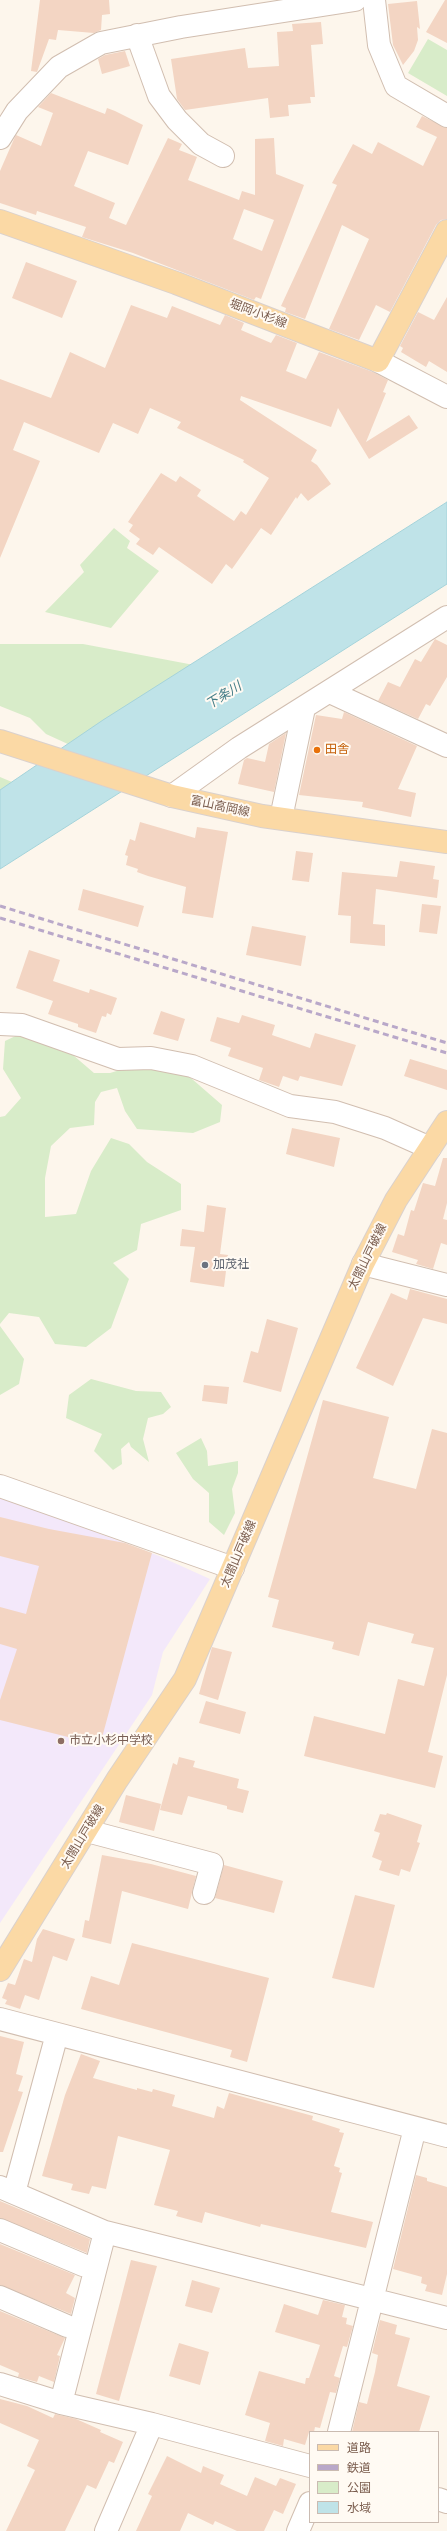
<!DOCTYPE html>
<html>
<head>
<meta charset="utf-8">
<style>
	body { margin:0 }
	#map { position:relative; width:447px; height:2531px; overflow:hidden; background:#fdf6ec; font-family:"DM Sans","Noto Sans JP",sans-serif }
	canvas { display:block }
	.legend { position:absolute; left:309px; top:2431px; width:130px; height:92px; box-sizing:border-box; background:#fffaf3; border:1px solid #cabbb1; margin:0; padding:5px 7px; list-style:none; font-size:12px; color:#7a5c4d }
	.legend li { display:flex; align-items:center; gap:8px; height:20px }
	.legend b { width:20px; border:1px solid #cabbb1 }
</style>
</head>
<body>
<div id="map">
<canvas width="447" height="2531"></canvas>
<ul class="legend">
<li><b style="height:5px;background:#fbd9a5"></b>道路</li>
<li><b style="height:5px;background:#b9a8c9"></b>鉄道</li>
<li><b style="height:11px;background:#d8ecc9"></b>公園</li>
<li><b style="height:11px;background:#bfe3e8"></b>水域</li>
</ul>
</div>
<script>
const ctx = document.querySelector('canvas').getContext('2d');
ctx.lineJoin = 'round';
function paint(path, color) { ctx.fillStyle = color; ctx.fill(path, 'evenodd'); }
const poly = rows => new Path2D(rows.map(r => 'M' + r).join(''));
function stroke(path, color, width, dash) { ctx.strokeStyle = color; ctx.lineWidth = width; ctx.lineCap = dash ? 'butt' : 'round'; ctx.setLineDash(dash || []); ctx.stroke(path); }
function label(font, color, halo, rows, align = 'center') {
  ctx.font = font + ' "DM Sans","Noto Sans JP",sans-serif'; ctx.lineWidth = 4; ctx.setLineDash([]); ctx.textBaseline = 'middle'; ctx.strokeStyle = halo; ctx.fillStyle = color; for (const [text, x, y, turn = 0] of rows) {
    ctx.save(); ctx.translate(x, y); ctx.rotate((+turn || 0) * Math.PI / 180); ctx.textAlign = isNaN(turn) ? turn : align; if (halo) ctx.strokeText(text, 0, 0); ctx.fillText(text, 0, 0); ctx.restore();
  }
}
paint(poly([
	[0,1496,159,1556,210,1579,163,1652,152,1695,0,1923]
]), '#f3e8fa');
paint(poly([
	[428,39,447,50,447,96,408,73],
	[114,528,130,541,127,548,159,571,111,628,45,612,84,572,80,565],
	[0,644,83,644,194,665,70,745,46,734,30,718,0,706],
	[0,777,31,790,0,809],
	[24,1032,66,1049,94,1073,110,1073,137,1065,184,1072,222,1105,220,1122,193,1133,137,1129,125,1111,117,1088,101,1092,95,1102,94,1125,70,1128,51,1146,45,1178,45,1217,76,1214,91,1171,111,1138,129,1144,147,1162,181,1184,181,1210,141,1224,137,1250,113,1263,129,1279,111,1328,86,1347,55,1344,39,1317,9,1313,0,1324,0,1117,5,1116,21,1098,3,1069,5,1041],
	[0,1326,24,1359,19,1384,0,1395],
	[91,1379,136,1391,161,1392,171,1407,163,1414,148,1418,143,1439,149,1462,131,1447,129,1442,121,1449,122,1464,113,1470,94,1451,102,1434,66,1418,69,1395],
	[201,1438,207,1451,208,1466,238,1461,238,1473,232,1489,235,1513,224,1535,209,1522,209,1493,193,1479,176,1453]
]), '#d8ecc9');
const water = poly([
	[447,502,447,584,0,869,0,790,103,720,447,502]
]);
paint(water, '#bfe3e8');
stroke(water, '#a5d3da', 1);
paint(poly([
	[40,0,109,0,110,14,102,15,101,30,94,33,58,30,56,40,49,39,37,72,31,71],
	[445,0,447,0,447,43,426,32],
	[417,1,420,29,417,27,418,40,414,51,403,65,393,45,388,4],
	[321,22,323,44,311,45,315,97,310,97,311,103,288,105,289,116,270,118,268,98,185,110,177,99,171,59,245,48,248,68,279,66,277,32,293,31,292,24],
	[125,51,130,66,102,74,98,59,105,55],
	[51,93,105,114,107,108,115,111,143,125,128,165,88,151,74,186,115,203,109,218,126,225,168,138,182,144,179,150,197,157,188,180,239,200,242,191,255,195,255,139,274,138,276,174,304,185,261,299,256,297,254,300,133,253,82,237,86,227,40,212,37,211,36,215,0,203,0,171,14,139,16,135,41,146,53,113,38,107],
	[244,209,274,220,262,251,233,239],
	[422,116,447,128,447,219,441,220,436,225,390,312,376,305,359,340,329,329,369,239,342,225,305,319,285,312,286,308,281,306,337,185,332,183,353,144,372,154,378,142,423,166,437,137,416,127],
	[26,262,77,281,62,318,12,298],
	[447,297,447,372,429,361,426,367,401,352,403,348,400,346,418,312,434,320],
	[131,305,167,318,172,306,220,325,225,315,244,323,241,330,271,343,276,335,297,343,286,371,306,379,319,352,373,372,388,380,383,392,386,393,366,442,409,415,418,428,369,459,338,408,331,427,241,396,240,400,317,450,311,461,317,465,331,484,308,501,301,493,297,499,296,497,271,535,261,528,232,569,226,564,212,584,159,547,153,555,136,544,140,539,129,531,133,525,128,522,161,473,176,482,180,476,201,490,197,496,234,521,241,511,246,515,269,478,243,462,244,460,177,428,181,422,150,408,138,434,113,423,99,453,24,422,13,450,40,461,0,558,0,379,51,398,70,352,105,368],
	[435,639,447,645,447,677,430,706,426,704,418,719,378,701,388,682,400,687,415,659,421,662],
	[344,712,417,746,398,789,416,793,411,817,362,807,363,802,299,795,316,715,342,719],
	[286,733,274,792,238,784,244,760,247,758,265,762,269,744],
	[140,822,195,838,197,827,228,832,213,918,182,913,186,887,148,876,137,872,138,869,126,865,128,856,125,855,130,839,135,841],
	[296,851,313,853,309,882,292,880],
	[400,861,435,866,433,879,439,880,437,898,376,889,373,924,385,925,385,946,350,943,351,916,338,915,342,872,397,877],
	[83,889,144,906,138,927,78,910],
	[422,904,441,906,437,934,419,932],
	[252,926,306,936,301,966,246,955],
	[29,950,60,960,53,981,89,993,90,989,117,998,111,1015,107,1013,106,1017,102,1016,96,1033,78,1027,78,1024,48,1014,53,1001,16,988],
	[161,1011,185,1019,178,1041,153,1034],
	[242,1015,275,1025,272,1035,310,1048,315,1033,356,1045,342,1086,300,1076,298,1081,283,1076,279,1087,259,1080,263,1068,228,1056,231,1048,210,1041,217,1017,239,1023],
	[410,1059,447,1070,447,1090,404,1076],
	[292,1128,340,1138,334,1167,286,1154],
	[443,1158,447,1158,447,1203,443,1219,447,1220,447,1245,441,1243,433,1269,416,1264,418,1260,392,1252,398,1234,404,1236,411,1210,414,1211,423,1183,435,1186],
	[207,1205,226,1208,220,1254,228,1255,224,1287,190,1282,195,1247,180,1246,182,1229,204,1232],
	[410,1289,447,1299,447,1324,423,1318,393,1386,356,1368,391,1293,407,1300],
	[267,1319,298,1328,281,1392,243,1382,251,1351,258,1353],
	[204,1385,229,1387,227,1404,202,1401],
	[323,1400,389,1417,373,1478,416,1489,432,1429,447,1433,447,1675,428,1752,443,1756,435,1788,304,1756,314,1716,385,1734,398,1679,424,1686,434,1648,411,1643,414,1634,368,1622,359,1656,332,1649,334,1642,272,1627,279,1600,268,1597],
	[0,1517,49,1529,125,1543,152,1553,100,1745,0,1720,0,1700,17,1649,0,1644,0,1607,26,1614,39,1566,0,1556],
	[212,1647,232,1652,218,1700,199,1694],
	[206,1701,246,1712,240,1734,199,1723],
	[179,1757,195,1761,193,1767,239,1779,237,1788,249,1791,243,1813,227,1809,227,1806,188,1796,182,1815,160,1810,173,1763,177,1765],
	[126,1795,161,1804,154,1831,119,1822],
	[387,1813,422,1825,417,1842,420,1843,410,1872,401,1869,399,1876,379,1870,382,1861,372,1857,380,1833,374,1831,380,1814,386,1815],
	[102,1855,151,1864,196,1876,188,1909,122,1891,111,1944,82,1937,85,1920,89,1921],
	[224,1865,283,1881,274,1913,215,1898],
	[355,1895,395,1905,374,1988,332,1978],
	[43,1929,75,1939,67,1961,53,1956,39,2000,25,1995,20,2009,5,2004,7,2000,2,1998,8,1983,15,1985,24,1959,32,1962,37,1939],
	[132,1943,269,1978,247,2062,230,2057,232,2050,81,2009,91,1976,119,1985],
	[0,2036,24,2042,16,2074,23,2076,18,2091,23,2092,3,2152,0,2152],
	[81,2054,100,2061,93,2078,137,2090,137,2088,152,2092,153,2089,175,2095,172,2106,214,2118,217,2106,224,2109,229,2093,313,2116,312,2120,340,2129,339,2132,344,2133,334,2166,340,2168,339,2172,342,2173,331,2212,373,2222,366,2248,261,2224,260,2227,205,2212,202,2223,176,2216,178,2211,154,2205,170,2150,118,2136,106,2189,92,2186,89,2194,71,2190,73,2184,42,2176,65,2095],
	[416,2175,427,2178,427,2181,447,2187,447,2274,442,2295,425,2291,427,2285,421,2283,422,2277,393,2269],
	[0,2201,90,2239,87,2253,0,2218],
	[0,2244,75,2275,66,2293,75,2298,71,2314,0,2285],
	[131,2260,157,2266,119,2401,96,2394],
	[192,2280,220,2288,212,2313,185,2306],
	[323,2300,345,2305,342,2317,347,2318,346,2324,353,2326,347,2347,343,2346,334,2376,340,2378,336,2393,330,2392,320,2428,315,2427,314,2432,309,2432,305,2445,284,2439,283,2446,265,2441,270,2423,245,2415,259,2371,305,2384,306,2378,309,2378,320,2345,275,2332,284,2304,318,2315],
	[0,2311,65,2338,57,2355,60,2356,54,2382,39,2376,37,2382,18,2377,19,2373,0,2365],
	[380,2320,397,2325,395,2334,410,2338,397,2386,430,2396,419,2432,352,2432,359,2402,367,2404,375,2372,378,2355,372,2353],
	[179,2343,209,2352,200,2385,169,2376],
	[0,2399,27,2406,53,2418,55,2414,76,2419,101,2430,100,2432,123,2442,114,2463,109,2461,96,2489,87,2485,65,2531,6,2531,35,2470,27,2466,39,2440,0,2423],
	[167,2456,201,2473,203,2466,224,2475,220,2484,247,2496,255,2477,276,2486,280,2478,296,2484,283,2514,274,2510,264,2531,237,2531,215,2521,213,2525,188,2513,180,2531,136,2531,152,2496,148,2494]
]), '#f3d5c3');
const minor = poly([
	[374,0,379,45,396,86,447,116],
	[137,35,159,96,177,120,201,144,223,156],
	[0,138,17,111,59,67,101,43,181,27,355,0],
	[378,361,447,397],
	[330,692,447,746],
	[172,796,239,748,447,617],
	[281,818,304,708],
	[0,1024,22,1025,118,1059,151,1058,192,1066,290,1106,335,1112,385,1128,430,1148],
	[363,1264,447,1285],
	[0,1486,233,1568],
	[87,1831,212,1864,204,1893],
	[0,2019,447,2136],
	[0,2187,105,2232,447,2318],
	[14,2193,57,2034],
	[0,2230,83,2265],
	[0,2297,67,2326],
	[0,2384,61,2403,152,2424,310,2466],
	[61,2403,105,2232],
	[339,2432,415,2128],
	[438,2499,447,2502],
	[106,2531,152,2424],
	[298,2531,310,2503]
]);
const major = poly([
	[0,221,176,283,378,361,447,231],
	[0,741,172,796,262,816,447,842],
	[0,1970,117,1780,185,1679,363,1264,396,1200,447,1122]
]);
stroke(minor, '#d1beb0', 24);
stroke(major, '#dad1cd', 24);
stroke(minor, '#fff', 22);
stroke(major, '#fbd9a5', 22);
stroke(poly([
	[0,906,447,1043],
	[0,918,447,1053]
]), '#b9a8c9', 3, [6, 4]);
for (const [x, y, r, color] of [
	[317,750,4,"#e8710a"],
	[205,1265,4,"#6b7280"],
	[61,1741,4,"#8d6e63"]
]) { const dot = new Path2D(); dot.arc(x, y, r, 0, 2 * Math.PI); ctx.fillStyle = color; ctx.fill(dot); stroke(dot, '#fffaf3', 1.5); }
label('12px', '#7a5c4d', '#fffaf3', [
	["堀岡小杉線",258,314,21],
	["富山高岡線",220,807,12],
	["太閤山戸破線",368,1257,-64],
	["太閤山戸破線",239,1554,-67],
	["太閤山戸破線",83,1837,-59]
]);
label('12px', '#c56008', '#fffaf3', [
	["田舎",325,750]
], 'left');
label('12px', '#5b616d', '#fffaf3', [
	["加茂社",213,1265]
], 'left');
label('12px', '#785e54', '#fffaf3', [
	["市立小杉中学校",69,1741]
], 'left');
label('italic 13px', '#437c86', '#fffaf3', [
	["下条川",224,696,-32]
]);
</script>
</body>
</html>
